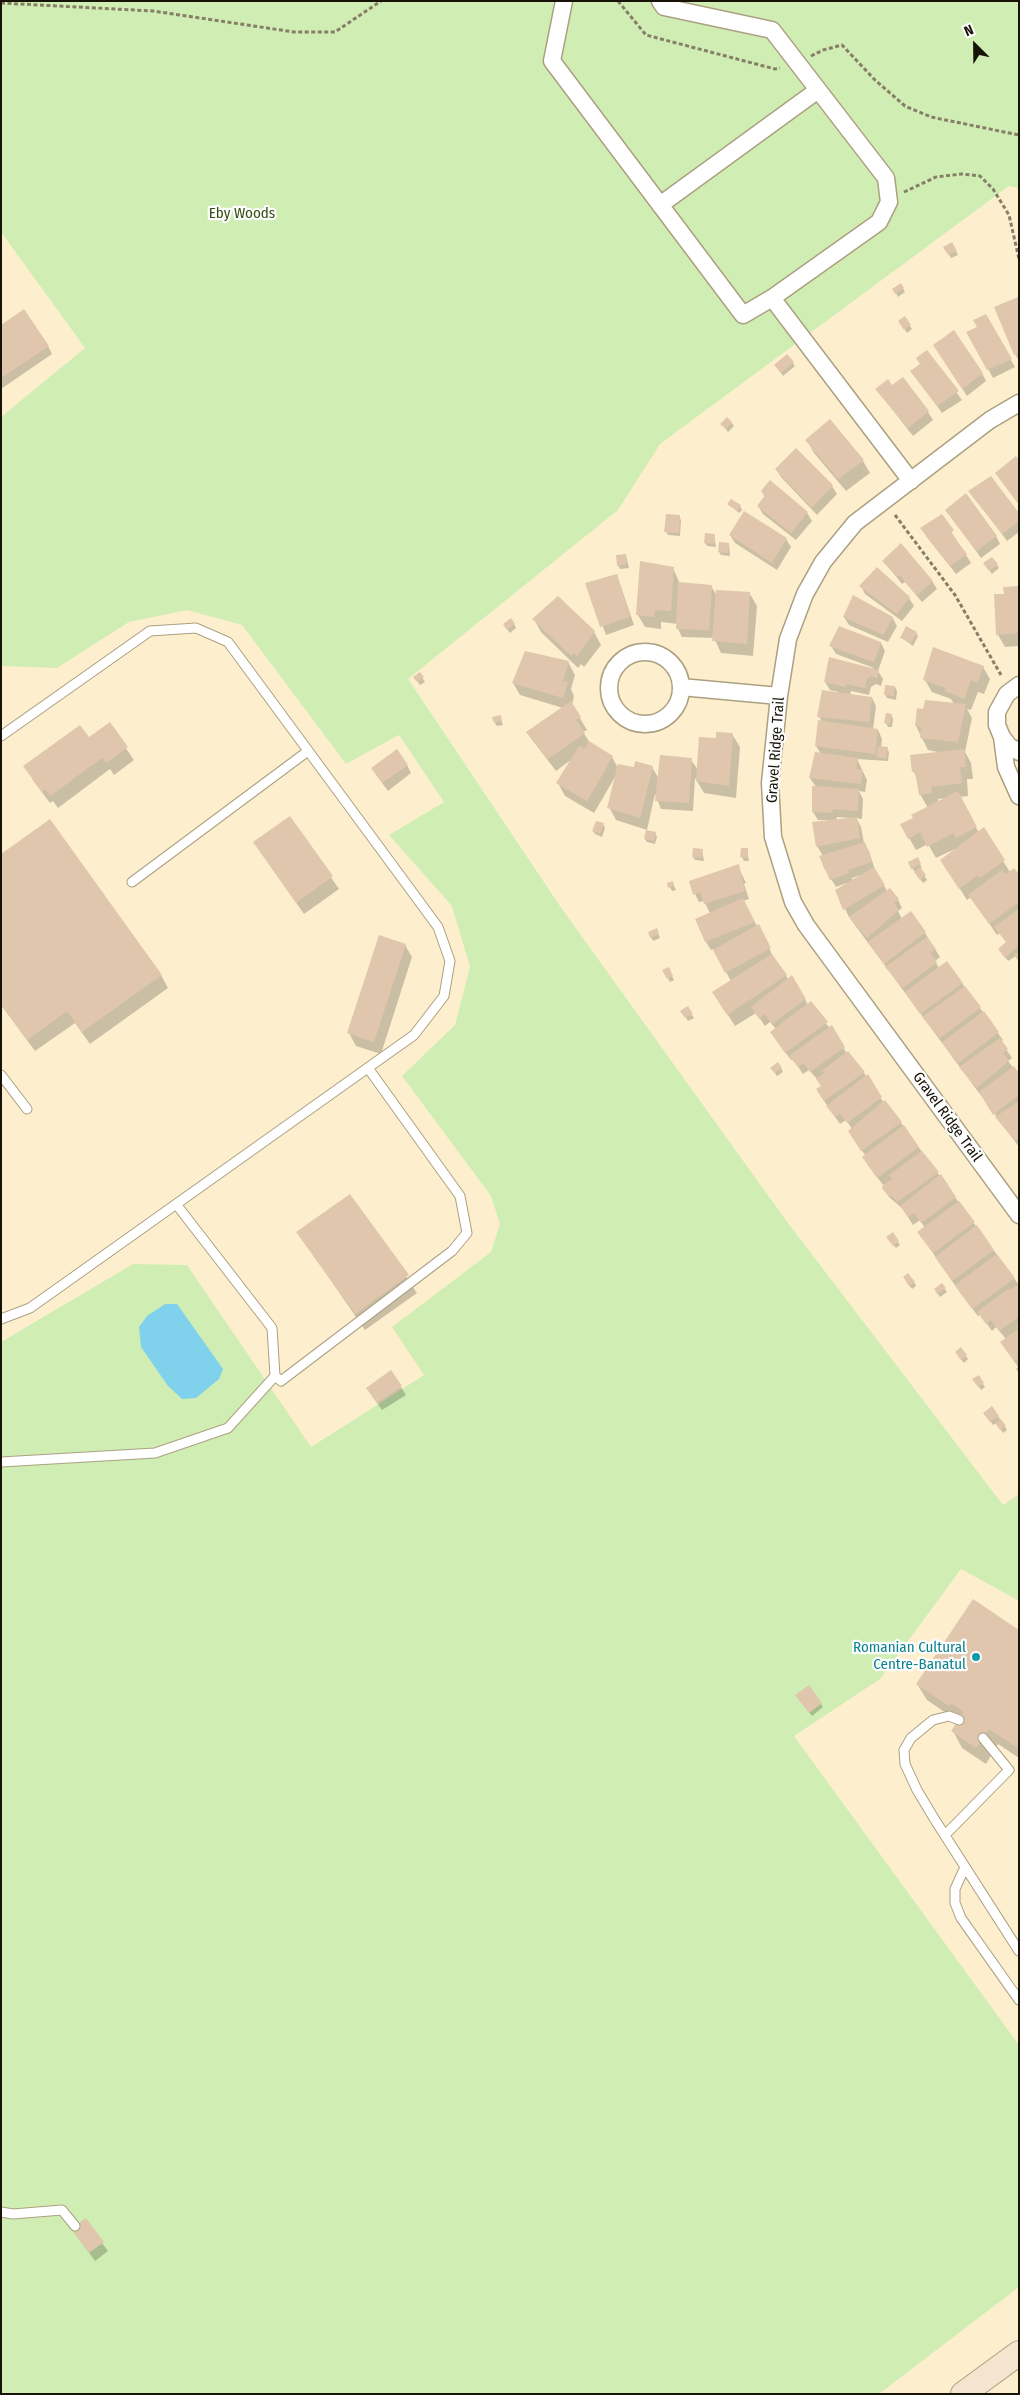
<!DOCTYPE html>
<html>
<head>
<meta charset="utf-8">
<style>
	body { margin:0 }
	#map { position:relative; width:1020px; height:2395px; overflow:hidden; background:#fdefce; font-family:"Fira Sans Condensed",sans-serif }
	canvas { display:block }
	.frame { position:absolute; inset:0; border:2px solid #171307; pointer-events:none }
	.north { position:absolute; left:950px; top:20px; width:50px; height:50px; -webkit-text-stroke:4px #fdfdfd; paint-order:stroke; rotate:337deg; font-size:14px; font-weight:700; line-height:20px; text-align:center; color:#171307 }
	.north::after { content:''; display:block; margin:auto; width:18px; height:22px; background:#171307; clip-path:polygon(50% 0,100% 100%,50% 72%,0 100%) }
</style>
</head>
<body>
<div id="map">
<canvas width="1020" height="2395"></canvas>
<div class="frame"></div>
<div class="north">N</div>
</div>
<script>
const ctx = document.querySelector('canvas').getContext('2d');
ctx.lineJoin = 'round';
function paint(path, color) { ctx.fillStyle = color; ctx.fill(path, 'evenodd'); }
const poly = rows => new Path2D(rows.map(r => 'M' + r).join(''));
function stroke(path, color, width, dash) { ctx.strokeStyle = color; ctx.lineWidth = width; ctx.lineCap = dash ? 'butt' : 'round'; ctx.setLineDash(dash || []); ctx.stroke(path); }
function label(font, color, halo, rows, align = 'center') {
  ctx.font = font + ' "Fira Sans Condensed",sans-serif'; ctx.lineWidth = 4.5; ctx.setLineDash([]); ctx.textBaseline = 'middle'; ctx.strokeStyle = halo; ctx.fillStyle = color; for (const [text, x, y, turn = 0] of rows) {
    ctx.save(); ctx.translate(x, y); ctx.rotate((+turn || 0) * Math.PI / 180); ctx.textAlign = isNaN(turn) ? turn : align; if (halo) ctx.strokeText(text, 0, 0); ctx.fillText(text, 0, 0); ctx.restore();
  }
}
paint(poly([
	[1,1,1019,1,1019,188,1009,186,660,444,618,510,408,679,562,909,785,1219,1003,1505,1019,1494,1019,1601,961,1569,880,1679,794,1736,1019,2045,1019,2287,879,2394,1,2394,1,1342,133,1264,187,1265,311,1447,424,1375,392,1327,491,1252,500,1224,491,1196,402,1076,455,1025,470,967,452,906,389,835,444,802,399,735,346,764,242,625,187,610,129,622,57,668,1,666,1,417,85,348,1,232]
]), '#d0eeb3');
paint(poly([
	[165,1304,177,1304,223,1369,219,1379,196,1398,182,1399,168,1386,141,1347,139,1327,147,1316]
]), '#80d1eb');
paint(poly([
	[952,244,958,255,951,258,945,247],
	[901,285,905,292,898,297,894,289],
	[1017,298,1019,301,1019,361,1015,354],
	[985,315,1015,367,993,378,968,333,978,327],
	[902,325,910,326,912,329,907,333],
	[1,326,48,346,52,354,1,389],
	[927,352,962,400,942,413,912,372,921,365],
	[939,353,982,373,986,381,967,396],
	[787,356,795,366,783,376,778,369],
	[892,387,928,412,933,420,913,436,877,390],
	[731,422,734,426,728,432,722,424],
	[807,440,863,461,870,473,846,491,814,453],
	[776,469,832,486,837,494,817,515,781,477],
	[770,481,807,513,812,521,796,540,763,514,758,506,765,497,762,492],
	[970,491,1019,516,1019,532,1007,541],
	[729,504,740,506,742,510,739,513],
	[947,510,996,536,1000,544,981,558],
	[941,516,971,563,956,574,926,536],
	[679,517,681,520,680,536,668,535,666,531],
	[714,535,716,547,707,546,705,543],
	[730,535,786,539,791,547,777,570,735,543],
	[729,544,730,556,721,555,719,552],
	[626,555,629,568,620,569,618,565],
	[992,558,999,568,992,574,987,567],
	[884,561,932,581,937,589,922,602,905,582,902,584],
	[642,562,673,568,680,584,711,586,717,596,750,594,757,606,753,656,721,653,714,638,682,637,678,629,678,624,661,622,661,629,645,627,638,615],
	[617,575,634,625,606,635,587,584],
	[861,586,909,598,914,606,902,621,865,594],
	[1019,588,1019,646,1005,647,998,635,1005,595],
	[844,617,892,617,897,626,888,642,849,625],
	[534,619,594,632,601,645,584,667,581,664,578,668,541,632],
	[514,624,516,628,510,633,506,628],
	[916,633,918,636,913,646,902,638],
	[881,643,885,651,878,671,883,679,881,686,876,684,871,687,869,695,851,691,850,695,872,698,876,706,873,730,878,730,882,739,881,748,887,749,889,752,888,761,857,759,867,780,865,792,859,791,863,799,862,819,856,818,861,827,864,843,869,851,875,870,887,891,898,900,902,908,898,911,902,919,925,933,940,957,935,961,939,968,962,983,1003,1040,1001,1042,1012,1058,1008,1061,1019,1075,1019,1147,849,917,845,909,847,883,836,887,824,868,820,857,823,856,817,846,828,820,818,820,813,812,816,787,810,778,821,754,816,746,822,722,819,716,839,692,830,690,825,682,874,668,836,654,831,646],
	[837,817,850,818,836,821],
	[861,875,853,881,852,878],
	[568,662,575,675,571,689,574,696,572,705,587,730,583,732,590,743,612,757,618,768,635,769,652,767,659,779,691,760,698,770,717,739,732,734,740,747,736,798,704,793,695,778,693,811,661,809,655,794,647,830,616,820,609,807,615,777,594,813,565,796,558,783,572,759,556,771,527,733,563,708,520,695,513,683],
	[983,667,990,679,984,694,978,692,971,710,967,709,972,718,965,752,971,763,973,779,967,779,968,796,960,797,979,833,1003,861,1010,872,1019,877,1019,961,1016,956,1008,961,1001,952,1007,943,1000,933,997,935,971,897,967,900,949,872,955,849,936,858,928,844,916,850,909,838,915,819,928,808,920,794,918,779,913,771,942,753,928,750,916,726,924,710,954,704,951,699,932,692,925,680],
	[947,798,938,803,938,799],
	[420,674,425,682,420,685,417,681],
	[895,687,897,691,896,700,887,698,885,694],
	[891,715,893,719,892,727,888,727,886,723],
	[500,716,503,725,497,726,495,723],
	[109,724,134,760,114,775,110,769,58,808,53,801,50,803,32,779],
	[407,765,411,773,388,791,377,776],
	[289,817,339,889,304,914,254,842],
	[603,824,605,828,602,837,595,834,593,831],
	[655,833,657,837,655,844,647,842,645,839],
	[702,850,704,861,695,860,693,857],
	[747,850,749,861,744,861,742,857],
	[1,855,161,975,168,988,90,1044,75,1023,35,1051,1,1005],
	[917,858,922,868,920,869,927,880,923,883,912,868],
	[738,866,746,883,744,884,749,899,743,901,757,926,763,933,773,957,789,980,792,977,798,986,808,1005,830,1028,832,1027,847,1054,864,1073,884,1103,901,1123,1019,1285,1019,1373,1016,1369,1018,1367,1002,1343,1006,1339,996,1327,992,1331,980,1314,978,1316,961,1294,924,1240,925,1228,920,1220,913,1225,903,1209,889,1197,884,1188,885,1184,883,1185,868,1165,866,1156,854,1140,852,1129,846,1120,840,1124,822,1098,817,1090,822,1086,817,1079,809,1070,803,1074,793,1059,791,1060,776,1040,776,1029,770,1022,765,1026,756,1013,735,1026,721,1004,731,981,713,949,711,950,706,942,710,913,704,901,699,902,695,894],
	[672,882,676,890,672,891,670,887],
	[658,933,660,938,653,941,651,937],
	[405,945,412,957,381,1054,356,1046,349,1033],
	[668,968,674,980,670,982,664,971],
	[687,1008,694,1018,688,1021,682,1011],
	[781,1068,783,1072,777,1076,774,1072],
	[350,1195,417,1293,365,1330,298,1233],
	[890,1241,898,1242,900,1245,896,1248],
	[906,1281,914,1282,916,1286,912,1289],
	[942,1285,947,1292,940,1297,935,1290],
	[961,1349,968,1359,964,1363,958,1356],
	[978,1377,985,1387,981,1390,976,1383],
	[401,1387,406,1395,382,1410,372,1396],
	[998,1416,1007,1430,1003,1433,996,1423,993,1425,987,1417],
	[1019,1631,1019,1758,998,1744,986,1764,962,1748,953,1731,959,1722,927,1700,917,1684],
	[808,1687,823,1707,812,1716,799,1699],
	[85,2220,108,2251,95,2261,72,2229]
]), '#0003');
paint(poly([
	[952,242,957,251,948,255,943,247],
	[901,283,904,288,895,294,892,289],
	[1018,297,1019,353,1014,355,994,307],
	[24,309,49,346,1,378,1,325],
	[986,314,1012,359,987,370,966,332,977,327,973,320],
	[905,316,911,325,904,330,898,321],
	[954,330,983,373,962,389,933,345],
	[927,350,959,391,937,406,910,371,920,364,916,358],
	[787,354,794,362,781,373,774,365],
	[903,377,929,411,908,428,875,389,888,379,892,385],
	[727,417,732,422,726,429,720,424],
	[830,419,864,460,838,479,805,440],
	[796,448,833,485,812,508,775,469],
	[1016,456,1019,460,1019,505,995,473],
	[991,476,1019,513,1019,521,1002,534,968,491],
	[770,480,808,512,791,533,757,506,765,495,761,491],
	[966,493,997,536,976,551,945,510],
	[731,499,741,505,737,511,727,504],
	[744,511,787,538,772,563,729,535],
	[666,514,680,515,679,533,664,532],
	[942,514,954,530,951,533,967,554,950,566,920,528],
	[705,533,715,534,714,544,704,543],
	[719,542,729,543,728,553,718,552],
	[901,543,933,581,917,595,899,575,897,577,882,561],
	[626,554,627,564,617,566,616,555],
	[992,557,998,564,989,571,983,563],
	[640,561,674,567,671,611,655,610,654,617,636,615],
	[877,567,910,597,897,614,859,586],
	[617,574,630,617,600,627,585,583],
	[678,582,712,585,709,630,676,629],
	[1019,586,1019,630,1017,633,996,635,994,594,1004,594,1003,587],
	[716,590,750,592,747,644,712,641],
	[853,595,893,617,883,635,843,617],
	[558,596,595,631,577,656,574,653,571,656,532,619],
	[511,618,515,624,507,630,503,624],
	[839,626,881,642,874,662,829,646],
	[906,626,917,632,911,643,900,638],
	[933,647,984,666,977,683,971,680,964,699,945,691,946,688,923,680],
	[525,651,569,661,563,681,568,682,563,698,512,683],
	[829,657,879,670,877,678,871,676,867,679,865,688,846,684,846,687,824,682],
	[420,672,424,677,417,682,413,677],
	[885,685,895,686,894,696,884,695],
	[822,690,872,697,869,722,817,717],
	[925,700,966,704,958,742,920,738,921,727,915,726,917,708,923,709],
	[571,701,581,717,576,720,585,733,548,759,526,732],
	[886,713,892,714,890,724,884,723],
	[501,715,502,721,494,723,492,717],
	[818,720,878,729,875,754,815,746],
	[110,722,128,747,106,763,102,758,50,796,45,789,42,792,23,766,80,725,89,737],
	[716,732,733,733,729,786,696,781,699,737,716,738],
	[589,741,613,756,587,801,556,783,579,746,585,749],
	[878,746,888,747,886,758,876,757],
	[397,749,408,765,382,783,371,768],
	[964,749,966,767,960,767,962,783,931,787,932,793,919,795,915,771,912,772,910,755],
	[815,752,858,758,856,769,863,770,861,784,809,778],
	[660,755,692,758,689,803,655,801],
	[635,761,653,766,640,818,607,808,618,764,634,767],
	[812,786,859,789,858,811,833,809,832,813,812,812],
	[958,791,977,827,956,838,953,833,927,847,920,832,908,839,900,824,913,818,911,815],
	[290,816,333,876,296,903,253,842],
	[857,817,860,838,816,847,812,822],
	[50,819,162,975,82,1032,67,1011,27,1040,1,1004,1,854],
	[596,821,604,823,600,834,592,831],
	[984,827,1005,860,980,878,978,875,959,889,940,860],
	[646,830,656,832,654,841,644,839],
	[865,842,872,862,848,870,849,873,830,880,819,856],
	[693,848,703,849,702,858,692,857],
	[741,848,748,848,748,858,740,857],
	[918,857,921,864,911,869,908,862],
	[739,864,745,891,704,904,700,892,693,895,689,881],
	[874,867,885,885,843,910,835,890],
	[920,867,926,875,920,880,914,872],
	[1014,868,1019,874,1019,902,989,924,968,895,1002,870,1006,874],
	[673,881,674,886,668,888,667,883],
	[890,888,899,899,894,903,899,910,867,938,849,917],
	[743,898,755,922,705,942,695,919],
	[1019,909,1019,945,1005,958,998,949,1006,942,994,927],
	[911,911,926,932,884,964,868,942],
	[759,924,771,948,725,973,713,950],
	[657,928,659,934,650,938,648,932],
	[379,935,406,944,374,1042,347,1033],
	[927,937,936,949,930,953,937,962,903,988,885,967],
	[1019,952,1019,962,1014,955],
	[772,954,787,975,727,1015,712,992],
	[947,961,963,983,920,1014,905,992],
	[669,967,673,976,667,979,662,970],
	[792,975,806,999,772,1024,765,1014,759,1019,751,1007],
	[965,986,981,1007,940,1038,922,1017],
	[811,1001,828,1022,785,1053,770,1032],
	[688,1006,693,1014,685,1018,680,1011],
	[984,1011,999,1032,957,1064,942,1042],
	[832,1025,845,1047,810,1072,804,1063,798,1067,789,1056],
	[1000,1038,1008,1049,1003,1053,1009,1061,977,1088,959,1067],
	[848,1051,865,1072,824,1101,816,1089,821,1086,816,1079,824,1073,822,1071],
	[778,1062,782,1068,775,1073,770,1068],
	[1014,1066,1019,1073,1019,1095,993,1115,979,1092],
	[868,1074,882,1097,847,1123,840,1113,835,1117,826,1106],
	[885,1100,902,1122,861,1151,848,1131],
	[1019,1101,1019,1138,1015,1141,995,1117],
	[904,1125,919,1147,877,1178,862,1157],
	[922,1151,939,1172,897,1202,892,1196,888,1196,882,1188,883,1185,892,1179,889,1175],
	[941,1174,956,1197,921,1223,914,1213,908,1217,900,1206],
	[350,1194,409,1275,355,1314,296,1232],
	[959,1201,975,1222,933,1253,917,1232],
	[977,1225,994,1250,952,1281,935,1257],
	[893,1232,899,1241,893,1246,886,1237],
	[997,1254,1015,1278,972,1309,955,1285],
	[908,1273,915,1282,909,1286,903,1277],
	[942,1283,946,1288,937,1294,934,1289],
	[1019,1284,1019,1317,999,1331,991,1320,986,1324,977,1312,1009,1288,1010,1290],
	[1019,1325,1019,1358,1014,1361,1000,1342,1018,1329,1016,1327],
	[961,1347,967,1355,961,1360,955,1352],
	[391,1370,402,1386,377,1403,366,1388],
	[979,1375,984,1383,978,1387,972,1379],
	[992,1406,999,1416,990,1422,983,1413],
	[1001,1419,1006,1426,1000,1430,995,1423],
	[973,1599,1019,1630,1018,1748,989,1729,976,1748,951,1731,964,1712,951,1703,949,1706,916,1684],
	[809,1685,822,1703,809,1713,795,1695],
	[86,2218,104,2242,89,2253,71,2229]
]), '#e0c6ad');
const service = poly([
	[1,736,150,631,196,628,228,642,438,927,450,961,444,996,414,1035,30,1308,1,1319],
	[132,882,308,751],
	[1,1075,27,1109],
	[275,1376,281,1381,452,1251,467,1233,460,1196,368,1068],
	[1,1462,155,1453,228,1428,275,1376,272,1328,176,1204],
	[959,1720,949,1716,933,1720,911,1738,904,1750,905,1764,917,1790,935,1820,1019,1951],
	[945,1835,1009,1770,983,1738],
	[965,1867,955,1889,955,1903,961,1918,1019,2000],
	[1,2212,13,2214,62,2210,75,2226]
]);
const minor = poly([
	[564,1,552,61,743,315,772,298],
	[660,1,664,7,772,30,886,178,889,202,879,222,772,298,911,481],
	[660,205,818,90],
	[1019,403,990,420,855,523,823,562,805,594,788,639,779,696,770,783,773,837,793,902,806,925,1019,1215],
	'609 688a36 36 0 1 1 72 0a36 36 0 1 1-72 0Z',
	[1019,685,1007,694,997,712,997,725,1002,737,1006,767,1019,796],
	[681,687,779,696],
	[1002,737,1009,746,1019,752]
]);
const secondary = poly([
	[963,2394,1019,2353]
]);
stroke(service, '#aca081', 11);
stroke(minor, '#aca081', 19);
stroke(secondary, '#aca081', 26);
stroke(poly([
	[618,1,646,35,775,69,780,68],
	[1,3,153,11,294,32,335,32,381,1],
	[811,56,823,50,842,45,875,80,905,106,931,117,1019,135],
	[904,192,936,177,962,174,980,176,993,189,1009,215,1019,259],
	[895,515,955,595,1001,675]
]), '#877e68', 3, [4, 2.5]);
stroke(service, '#fff', 9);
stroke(minor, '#fff', 16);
stroke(secondary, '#f3e5cf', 24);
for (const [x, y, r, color] of [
	[976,1657,5,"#0f9aa8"]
]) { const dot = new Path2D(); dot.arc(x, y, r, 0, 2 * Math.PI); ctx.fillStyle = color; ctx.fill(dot); stroke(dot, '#fdfdfd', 2); }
label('15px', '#355011', '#fdfdfd', [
	["Eby Woods",242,214]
]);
label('15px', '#171307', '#fdfdfd', [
	["Gravel Ridge Trail",776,750,-86],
	["Gravel Ridge Trail",947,1117,54]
]);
label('15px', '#0d838f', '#fdfdfd', [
	["Romanian Cultural",966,1648],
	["Centre-Banatul",966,1665]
], 'right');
</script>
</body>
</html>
